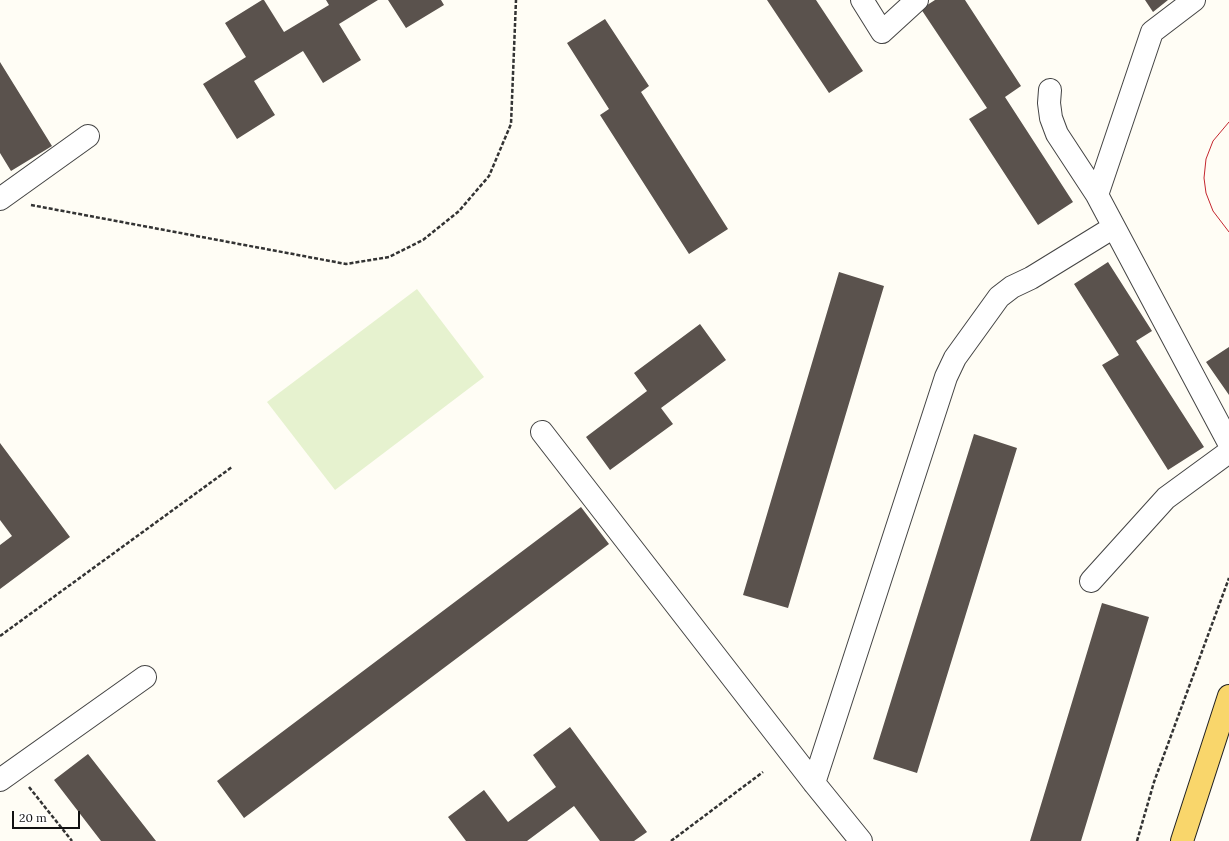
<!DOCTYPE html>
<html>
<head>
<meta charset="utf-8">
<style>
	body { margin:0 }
	#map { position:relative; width:1229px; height:841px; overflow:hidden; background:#fffdf5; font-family:Lora,serif }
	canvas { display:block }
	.scale { position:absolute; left:12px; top:811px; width:68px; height:18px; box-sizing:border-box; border:2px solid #111; border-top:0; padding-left:5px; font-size:12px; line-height:14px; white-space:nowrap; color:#111; -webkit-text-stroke:3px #fff; paint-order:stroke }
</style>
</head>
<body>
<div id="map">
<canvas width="1229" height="841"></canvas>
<div class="scale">20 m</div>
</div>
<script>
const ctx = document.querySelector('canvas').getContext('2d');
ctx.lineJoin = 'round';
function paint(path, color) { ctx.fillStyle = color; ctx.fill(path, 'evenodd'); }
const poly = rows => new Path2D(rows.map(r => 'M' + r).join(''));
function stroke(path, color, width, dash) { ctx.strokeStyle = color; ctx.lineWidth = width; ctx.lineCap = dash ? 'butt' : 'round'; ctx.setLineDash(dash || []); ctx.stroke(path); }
paint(poly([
	[417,289,484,377,335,490,267,402]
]), '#e6f2cf');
paint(poly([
	[262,0,264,0,284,32,329,5,326,0,378,0,339,24,361,60,323,83,303,51,254,81,275,115,237,139,203,84,246,57,225,23],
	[388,0,441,0,444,5,406,28],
	[767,0,816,0,863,71,829,93],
	[935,0,965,0,1021,86,1005,97,1073,202,1038,225,969,119,987,108,921,9],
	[1145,0,1168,0,1153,12],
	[605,19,649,86,641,92,728,229,689,254,600,115,609,109,567,43],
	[0,62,52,146,11,171,0,153],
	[1108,262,1152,331,1136,341,1204,447,1168,470,1102,365,1119,355,1074,284],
	[839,272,884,286,788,608,743,595],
	[700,324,726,360,661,408,673,424,610,470,586,437,647,391,634,373],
	[1229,347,1229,395,1206,362],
	[974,434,1017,448,917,773,873,759],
	[0,443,70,537,0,589,0,545,12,536,0,520],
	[581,507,609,544,244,818,217,781],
	[1102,603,1149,617,1081,841,1030,841],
	[570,727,647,832,634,841,600,841,574,806,527,841,466,841,448,817,484,790,508,822,556,787,533,755],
	[88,754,156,841,101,841,54,780]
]), '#5a524d');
const minor = poly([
	[862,0,882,32,917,0],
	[1050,90,1049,103,1051,118,1057,134,1097,195,1229,443],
	[1097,195,1152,32,1194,0],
	[0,199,88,136],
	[542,432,814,783,861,841],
	[1091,581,1166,498,1229,452],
	[0,780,145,677],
	[814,783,946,377,955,358,999,297,1012,287,1031,278,1114,227]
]);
const major = poly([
	[1182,841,1229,696]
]);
stroke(minor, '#444', 24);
stroke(major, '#222', 24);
stroke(poly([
	[31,205,346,264,389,257,423,240,459,211,489,176,511,124,516,0],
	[0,636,232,467],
	[29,787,72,841],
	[671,841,763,772],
	[1137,841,1154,782,1229,578]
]), '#333', 2.5, [4, 2]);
stroke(minor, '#fff', 22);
stroke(major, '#f9d66b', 22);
stroke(poly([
	[1229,122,1213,141,1206,159,1204,178,1206,193,1213,211,1229,232]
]), '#c4262e', 1);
</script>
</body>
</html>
